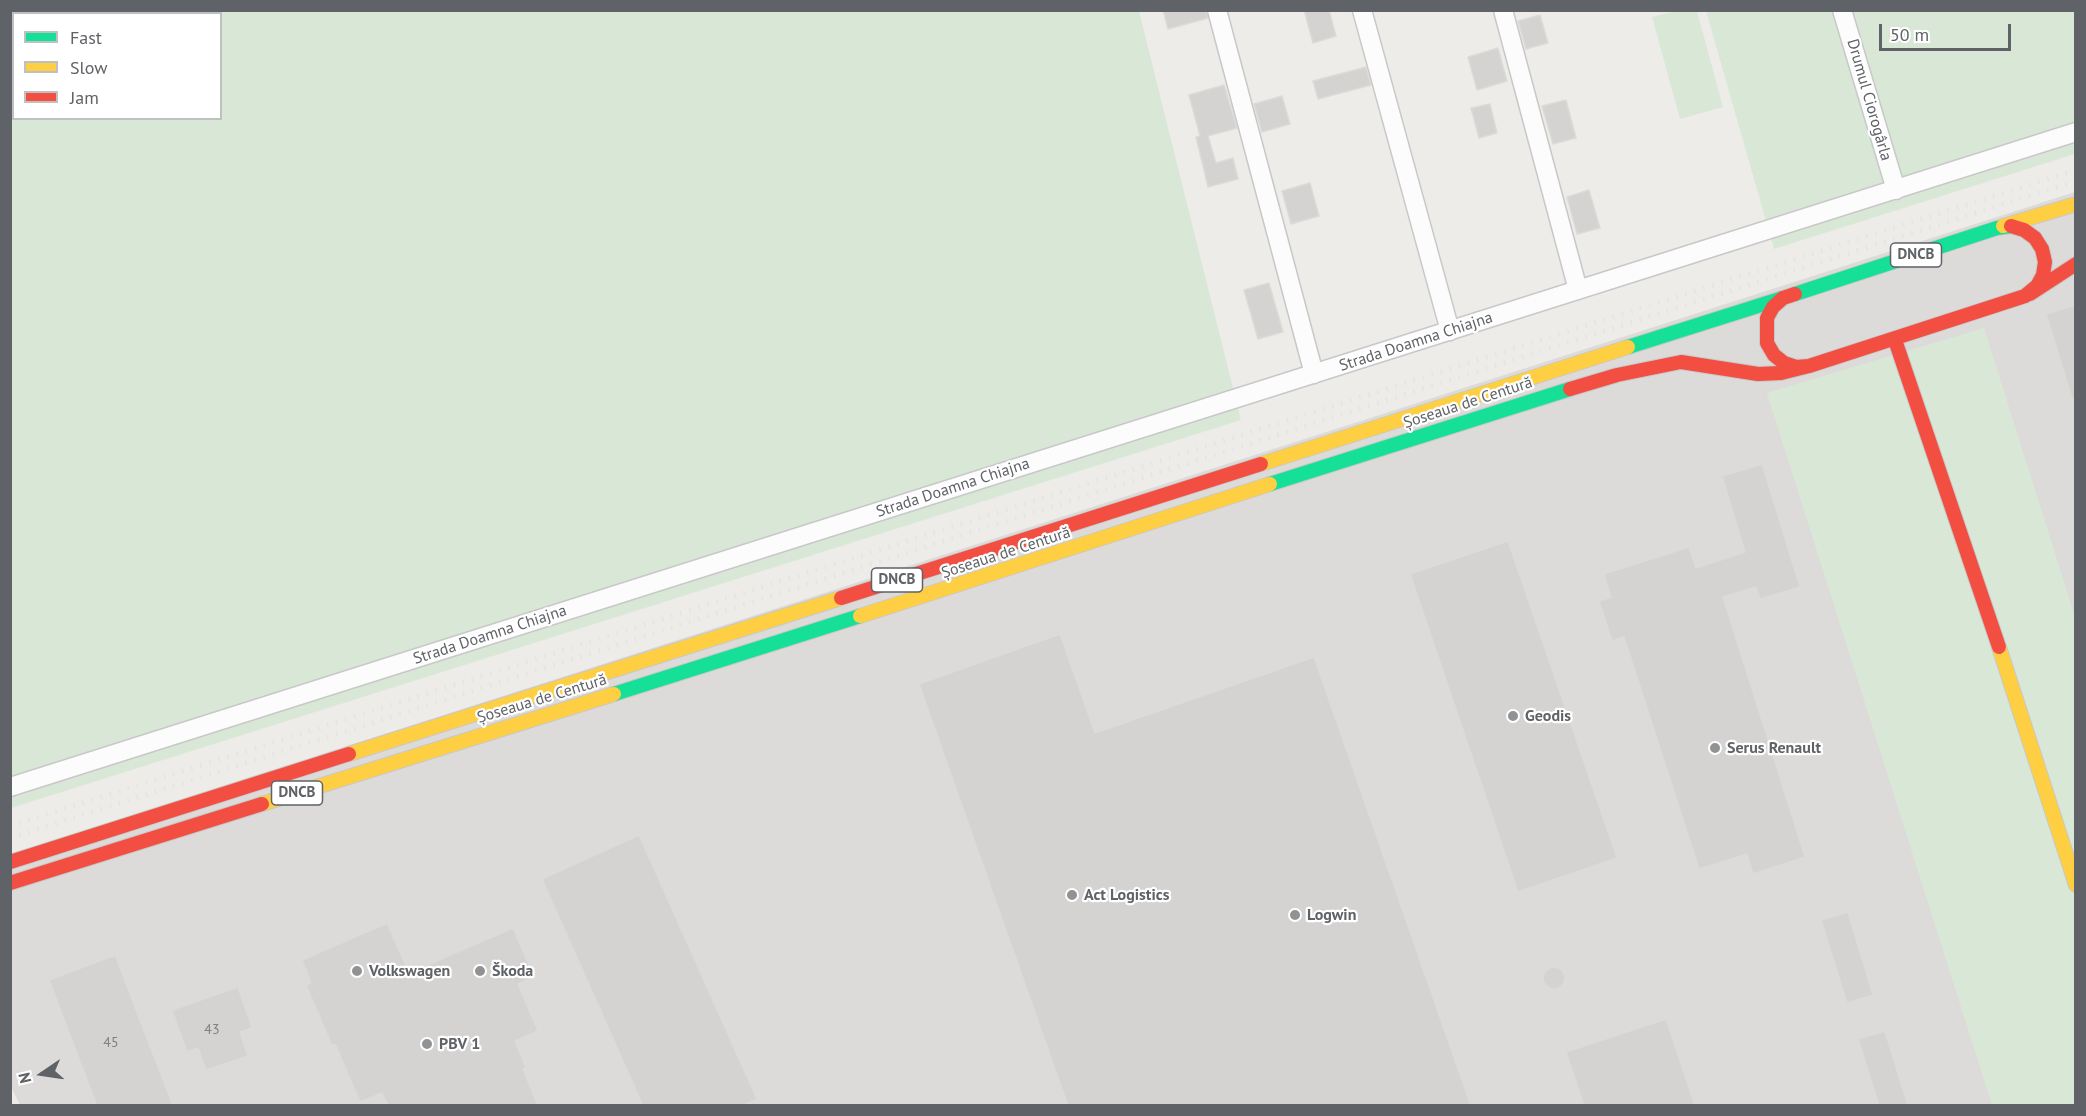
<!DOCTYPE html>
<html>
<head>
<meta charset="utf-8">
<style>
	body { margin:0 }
	#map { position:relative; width:2086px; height:1116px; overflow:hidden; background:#edece9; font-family:"PT Sans",sans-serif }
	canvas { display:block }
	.frame { position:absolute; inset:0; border:12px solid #5f6266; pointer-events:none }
	.legend { position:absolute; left:12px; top:12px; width:210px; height:108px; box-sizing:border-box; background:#fff; border:2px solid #bfc0c2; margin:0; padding:8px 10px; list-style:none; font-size:18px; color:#5f6266 }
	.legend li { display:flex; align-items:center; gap:12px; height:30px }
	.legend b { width:30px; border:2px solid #bfc0c2 }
	.north { position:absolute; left:12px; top:1044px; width:60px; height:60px; -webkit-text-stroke:4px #fff; paint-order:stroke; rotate:257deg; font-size:16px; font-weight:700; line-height:24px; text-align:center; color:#5f6266 }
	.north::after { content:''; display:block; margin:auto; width:21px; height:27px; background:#5f6266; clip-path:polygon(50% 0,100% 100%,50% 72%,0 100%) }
	.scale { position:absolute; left:1879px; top:24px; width:132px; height:27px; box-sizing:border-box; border:3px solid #5f6266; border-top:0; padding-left:8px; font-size:18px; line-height:21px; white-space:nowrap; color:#5f6266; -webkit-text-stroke:4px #fff; paint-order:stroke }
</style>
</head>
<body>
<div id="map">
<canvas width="2086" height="1116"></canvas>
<div class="frame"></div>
<ul class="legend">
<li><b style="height:8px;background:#16e098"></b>Fast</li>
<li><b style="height:8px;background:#ffcf43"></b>Slow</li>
<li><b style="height:8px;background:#f24e42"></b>Jam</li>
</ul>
<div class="north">N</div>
<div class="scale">50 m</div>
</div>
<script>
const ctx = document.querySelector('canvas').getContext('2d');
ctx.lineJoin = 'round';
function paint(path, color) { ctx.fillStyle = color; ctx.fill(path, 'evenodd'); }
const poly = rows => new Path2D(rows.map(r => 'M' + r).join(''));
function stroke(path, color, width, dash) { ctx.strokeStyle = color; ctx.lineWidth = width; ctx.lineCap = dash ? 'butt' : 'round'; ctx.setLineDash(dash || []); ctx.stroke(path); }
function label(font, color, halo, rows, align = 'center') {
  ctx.font = font + ' "PT Sans",sans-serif'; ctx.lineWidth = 4.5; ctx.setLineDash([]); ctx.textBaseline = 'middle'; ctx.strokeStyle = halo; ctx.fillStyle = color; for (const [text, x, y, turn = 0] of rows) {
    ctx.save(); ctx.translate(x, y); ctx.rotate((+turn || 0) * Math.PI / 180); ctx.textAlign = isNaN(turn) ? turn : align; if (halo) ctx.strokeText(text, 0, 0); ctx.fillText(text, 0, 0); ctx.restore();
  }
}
paint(poly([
	[2075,192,2075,1105,20,1105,10,1085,10,854]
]), '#dddbd9');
paint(poly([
	[11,11,1139,11,1241,420,11,808],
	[14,14,220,14,220,118,14,118],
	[1676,11,1697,11,1723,107,1680,119,1652,17],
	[1706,11,2075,11,2075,154,1774,249],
	[1984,328,2075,617,2075,1105,1992,1105,1767,393]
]), '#d9e8d6');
const building = poly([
	[1163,10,1206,10,1208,18,1168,29,1163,10],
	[1304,10,1329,10,1336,36,1313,43,1304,10],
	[1540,15,1548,43,1526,49,1518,21,1540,15],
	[1498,48,1507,81,1477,90,1468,57,1498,48],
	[1366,67,1371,85,1318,99,1313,81,1366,67],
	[1224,85,1237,128,1208,136,1216,163,1233,158,1238,179,1208,187,1196,137,1200,136,1189,95,1224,85],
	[1282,96,1290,124,1262,132,1254,104,1282,96],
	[1566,100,1576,138,1553,144,1542,106,1566,100],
	[1490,104,1497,133,1479,138,1471,108,1490,104],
	[1310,183,1319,216,1291,224,1282,191,1310,183],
	[1589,190,1600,228,1577,234,1567,197,1589,190],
	[1269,283,1283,332,1258,339,1244,290,1269,283],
	[2076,305,2076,398,2072,398,2046,314,2076,305],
	[1762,464,1800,587,1760,599,1756,587,1723,597,1805,857,1753,874,1747,854,1699,869,1624,637,1612,641,1599,601,1611,597,1604,574,1689,547,1696,568,1745,552,1722,476,1762,464],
	[1508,541,1617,858,1518,892,1410,574,1508,541],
	[1060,634,1095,733,1314,657,1471,1106,1068,1106,919,684,1060,634],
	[639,835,757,1099,742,1106,643,1106,542,879,639,835],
	[1848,912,1873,995,1847,1003,1821,920,1848,912],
	[387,923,409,973,513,928,534,977,518,984,538,1031,515,1041,526,1068,523,1069,538,1106,388,1106,382,1093,360,1102,335,1044,332,1046,306,985,311,983,302,960,387,923],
	[115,955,173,1106,97,1106,49,980,115,955],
	'1543 978a11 11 0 1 1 22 0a11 11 0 1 1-22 0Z',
	[238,987,252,1028,240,1032,248,1056,206,1070,198,1048,187,1052,172,1010,238,987],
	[1666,1019,1695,1106,1584,1106,1566,1052,1666,1019],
	[1885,1031,1908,1106,1879,1106,1858,1039,1885,1031]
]);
paint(building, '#d4d3d2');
stroke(building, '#dcdbd8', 1.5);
const street = poly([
	[1217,10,1314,374],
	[1362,10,1450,331],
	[1503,10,1578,290],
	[1842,10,1896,190],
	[10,787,2076,132]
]);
const fast = poly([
	[1795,294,1997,228,2011,226],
	[1628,347,1783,298],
	[1270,484,1570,389],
	[614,694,860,616]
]);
const slow = poly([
	[2003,226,2076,204],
	[1261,464,1628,347],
	[860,616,1270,484],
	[1999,647,2076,885],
	[349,754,841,598],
	[262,804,614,694]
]);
const jam = poly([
	[1795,294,1783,298,1773,307,1767,318,1767,343,1774,355,1784,363,1796,367,1809,366,2025,296,2037,286,2043,275,2045,262,2042,249,2035,238,2024,230,2011,226],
	[2030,294,2076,264],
	[1895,340,1999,647],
	[1570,389,1617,375,1681,362,1758,374,1781,373,1809,366],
	[841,598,1261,464],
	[10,862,349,754],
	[10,883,262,804]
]);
stroke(street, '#c8c8c8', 21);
stroke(fast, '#c8c8c8', 16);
stroke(slow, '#c8c8c8', 16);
stroke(jam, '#c8c8c8', 16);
stroke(street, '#fcfcfc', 18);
stroke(fast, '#16e098', 14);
stroke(slow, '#ffcf43', 14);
stroke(jam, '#f24e42', 14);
stroke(poly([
	[10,826,2076,170],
	[10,838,2076,181]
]), '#e3e4e3', 4.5, [1.5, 8]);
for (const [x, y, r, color] of [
	[1513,716,6,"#919294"],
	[1715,748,6,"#919294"],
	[1072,895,6,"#919294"],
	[1295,915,6,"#919294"],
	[357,971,6,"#919294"],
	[480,971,6,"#919294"],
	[427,1044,6,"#919294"]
]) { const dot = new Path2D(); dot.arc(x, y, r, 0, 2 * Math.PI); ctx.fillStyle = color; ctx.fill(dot); stroke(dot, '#fff', 2); }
label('14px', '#7e8082', null, [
	["43",212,1030],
	["45",111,1043]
]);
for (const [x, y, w] of [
	[1916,255,51],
	[897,580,51],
	[297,793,51]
]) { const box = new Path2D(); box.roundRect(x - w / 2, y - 12, w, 24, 4.5); ctx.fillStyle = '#fff'; ctx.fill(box); stroke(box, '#5f6266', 1.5); }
label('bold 15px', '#5f6266', null, [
	["DNCB",1916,255],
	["DNCB",897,580],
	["DNCB",297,793]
]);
label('16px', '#5f6266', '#fff', [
	["Drumul Ciorogârla",1869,100,74],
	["Strada Doamna Chiajna",1416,342,-18],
	["Șoseaua de Centură",1468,403,-18],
	["Strada Doamna Chiajna",953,488,-18],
	["Șoseaua de Centură",1006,553,-18],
	["Strada Doamna Chiajna",490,635,-18],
	["Șoseaua de Centură",542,699,-17]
]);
label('bold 16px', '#5f6266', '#fff', [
	["Geodis",1525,716],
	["Serus Renault",1727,748],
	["Act Logistics",1084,895],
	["Logwin",1307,915],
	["Volkswagen",369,971],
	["Škoda",492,971],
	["PBV 1",439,1044]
], 'left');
</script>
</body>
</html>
